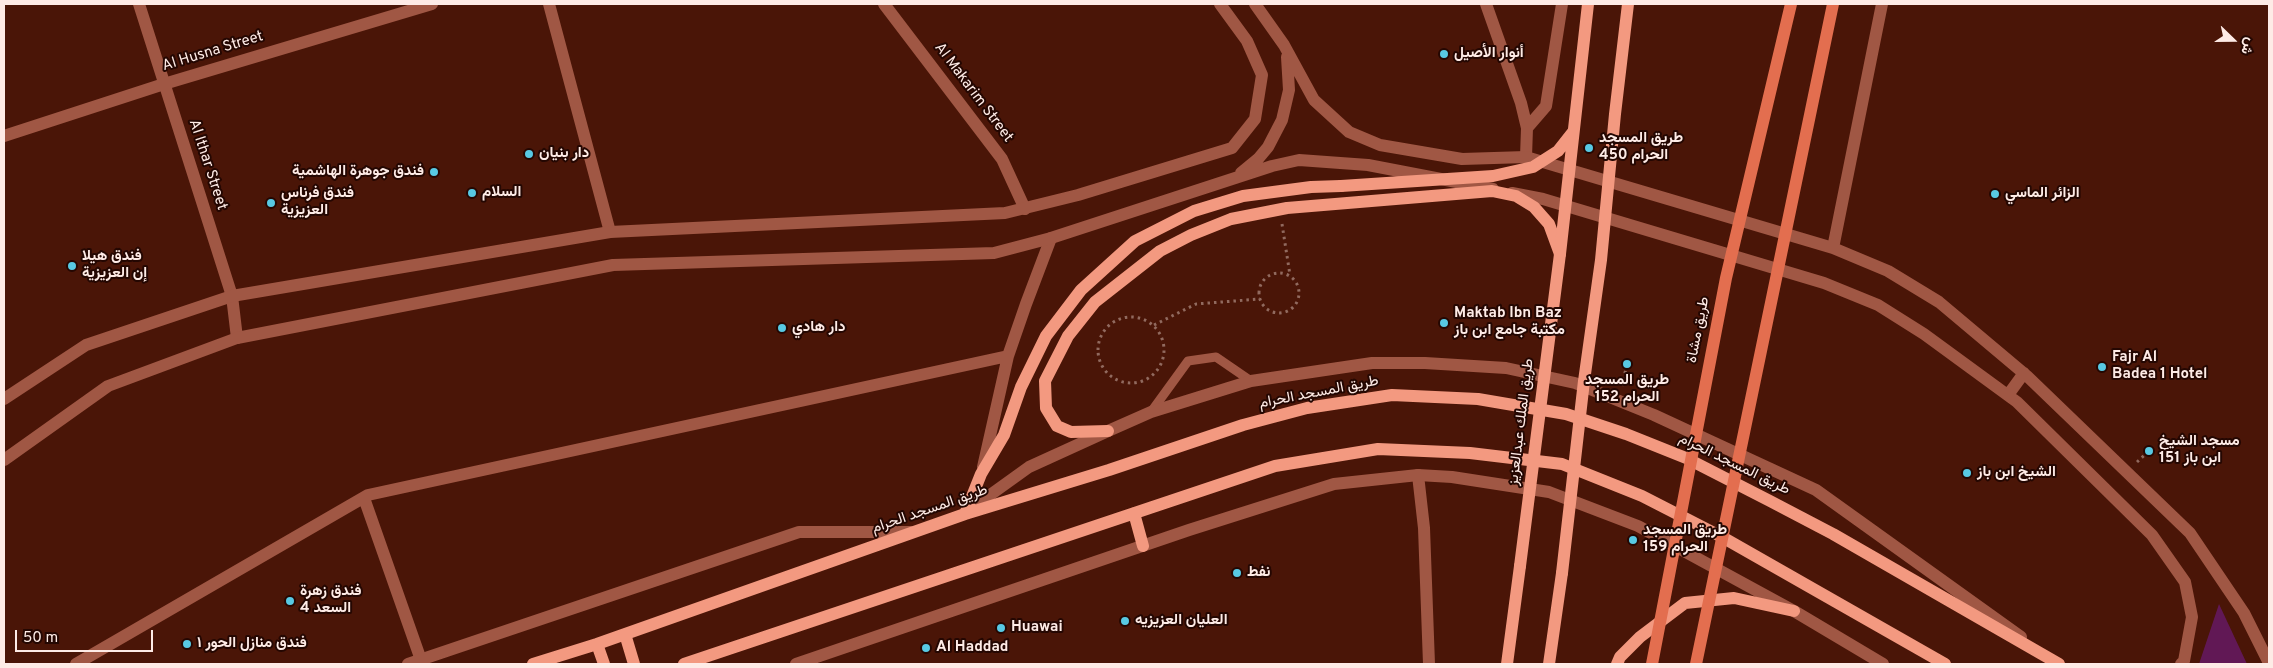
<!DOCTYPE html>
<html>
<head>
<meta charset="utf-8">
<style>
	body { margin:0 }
	#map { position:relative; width:2273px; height:668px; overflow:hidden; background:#4a1507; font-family:Overpass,Vazirmatn,sans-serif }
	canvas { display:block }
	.frame { position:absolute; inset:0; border:5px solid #feebe6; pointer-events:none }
	.north { position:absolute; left:2208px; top:15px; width:50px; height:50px; -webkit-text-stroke:4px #240702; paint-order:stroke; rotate:112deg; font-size:14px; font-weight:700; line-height:20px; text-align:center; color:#feebe6 }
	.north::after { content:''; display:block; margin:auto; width:18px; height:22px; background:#feebe6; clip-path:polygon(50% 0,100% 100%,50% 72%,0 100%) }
	.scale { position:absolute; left:15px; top:630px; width:138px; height:22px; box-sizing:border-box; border:2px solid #feebe6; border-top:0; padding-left:6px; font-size:15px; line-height:18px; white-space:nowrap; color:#feebe6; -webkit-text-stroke:4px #240702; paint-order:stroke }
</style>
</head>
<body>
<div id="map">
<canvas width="2273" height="668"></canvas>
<div class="frame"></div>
<div class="north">ش</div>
<div class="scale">50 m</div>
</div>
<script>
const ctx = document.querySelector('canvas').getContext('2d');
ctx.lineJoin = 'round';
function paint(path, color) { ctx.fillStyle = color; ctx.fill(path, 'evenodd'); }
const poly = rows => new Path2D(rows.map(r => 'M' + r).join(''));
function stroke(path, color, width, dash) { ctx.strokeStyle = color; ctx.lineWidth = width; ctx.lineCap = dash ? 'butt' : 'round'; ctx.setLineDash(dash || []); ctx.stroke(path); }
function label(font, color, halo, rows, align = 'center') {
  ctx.font = font + ' Overpass,Vazirmatn,sans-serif'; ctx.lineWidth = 4; ctx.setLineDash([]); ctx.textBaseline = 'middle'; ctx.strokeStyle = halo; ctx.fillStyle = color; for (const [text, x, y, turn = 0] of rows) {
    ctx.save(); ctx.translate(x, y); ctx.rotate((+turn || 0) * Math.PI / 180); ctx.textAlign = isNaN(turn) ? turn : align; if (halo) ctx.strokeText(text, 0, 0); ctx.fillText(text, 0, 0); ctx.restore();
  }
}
paint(poly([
	[2219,604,2247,664,2199,664]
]), '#611855');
stroke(poly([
	[1282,224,1290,275],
	'1259 293a20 20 0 1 1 40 0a20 20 0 1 1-40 0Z',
	'1098 350a33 33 0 1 1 66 0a33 33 0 1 1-66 0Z',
	[1154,325,1196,304,1260,299],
	[1622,386,1627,364],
	[2137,462,2149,451]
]), '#916a5f', 3, [2.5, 4]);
stroke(poly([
	[1151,412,1188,361,1216,357,1251,381]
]), '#a05744', 9);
stroke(poly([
	[139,4,232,296,237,338],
	[549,4,610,232],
	[884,4,1002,159,1025,209],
	[1486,4,1521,103,1527,128,1526,157],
	[1527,128,1546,106,1562,4],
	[4,136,164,84,432,4],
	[983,467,1008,356,1026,304,1051,238],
	[1418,475,1424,528,1429,664],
	[364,498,421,660],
	[76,664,368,495,1008,356]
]), '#a05744', 12);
stroke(poly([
	[1255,4,1284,45,1314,100,1349,132,1380,145,1462,159,1526,157,1833,248,1888,271,1939,302,2027,376,2190,533,2244,613,2269,663],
	[1241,173,1258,159,1268,147,1282,120,1289,90,1287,57],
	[1512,193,1543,199,1824,283,1878,305,1924,334,2017,402,2152,535,2185,582,2192,617,2184,661,2181,664],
	[1833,248,1882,4],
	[2008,395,2024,373],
	[4,399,86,345,232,296,610,232,1005,213,1078,195,1232,148,1255,119,1262,75,1247,41,1220,4],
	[4,460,108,386,237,338,613,265,994,253,1051,238,1272,166,1299,160,1368,165,1493,189],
	[965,513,1029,467,1108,431,1151,412,1251,381,1372,363,1425,363,1506,368,1575,383,1654,415,1816,490,2021,637],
	[408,664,799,532,911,532],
	[796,664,1189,530,1334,484,1418,475,1452,477,1549,492,1638,526,1794,611,1883,664]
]), '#a05744', 12);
stroke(poly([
	[1108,431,1071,432,1057,426,1046,408,1045,381,1068,336,1095,302,1160,251,1191,235,1231,219,1287,208,1492,191,1516,196,1534,207,1549,224,1560,254],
	[1134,513,1143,546],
	[965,514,981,474,1004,435,1021,387,1046,336,1081,290,1135,241,1194,211,1243,196,1311,187,1341,186],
	[625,634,634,664],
	[597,644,604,664],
	[533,664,597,644,965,514,1109,470,1243,425,1307,408,1392,395,1478,399,1566,414,1626,434,1686,458,1770,501,1833,534,2059,664],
	[684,664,1275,466,1378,449,1470,453,1562,464,1642,496,1722,537,1945,664],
	[1507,664,1520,566],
	[1549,664,1562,573],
	[1617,664,1620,657,1640,637,1685,603,1734,598,1794,611]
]), '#f39980', 12);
stroke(poly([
	[1652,664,1726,278,1791,4],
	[1696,664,1833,4]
]), '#e36e4f', 12);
stroke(poly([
	[1341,186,1493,176,1533,167,1558,151,1573,132],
	[1520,566,1560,254,1588,4],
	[1562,573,1584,381,1601,260,1615,114,1628,4]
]), '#f39980', 12);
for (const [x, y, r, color] of [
	[1444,54,5,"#58c9e3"],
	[1589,148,5,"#58c9e3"],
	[529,154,5,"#58c9e3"],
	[434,172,5,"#58c9e3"],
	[472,193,5,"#58c9e3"],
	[1995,194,5,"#58c9e3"],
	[271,203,5,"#58c9e3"],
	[72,266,5,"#58c9e3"],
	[1444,323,5,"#58c9e3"],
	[782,328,5,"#58c9e3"],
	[1627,364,5,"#58c9e3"],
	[2102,367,5,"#58c9e3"],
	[2149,451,5,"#58c9e3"],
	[1967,473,5,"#58c9e3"],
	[1633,540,5,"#58c9e3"],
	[1237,573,5,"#58c9e3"],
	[290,601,5,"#58c9e3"],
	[1125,621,5,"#58c9e3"],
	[1001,628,5,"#58c9e3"],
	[187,644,5,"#58c9e3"],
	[926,648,5,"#58c9e3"]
]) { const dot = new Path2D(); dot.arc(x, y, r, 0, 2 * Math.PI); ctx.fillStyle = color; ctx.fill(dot); stroke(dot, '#240702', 2); }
label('15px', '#feebe6', '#240702', [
	["Al Husna Street",213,52,-17],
	["Al Makarim Street",973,93,53],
	["Al Ithar Street",207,165,72],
	["طريق مشاة",1699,330,-79],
	["طريق المسجد الحرام",1319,393,-11],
	["طريق الملك عبدالعزيز",1522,422,-83],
	["طريق المسجد الحرام",1734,465,26],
	["طريق المسجد الحرام",930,510,-19]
]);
label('bold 15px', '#feebe6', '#240702', [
	["أنوار الأصيل",1454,54],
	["طريق المسجد",1599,139],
	["الحرام 450",1599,156],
	["دار بنيان",539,154],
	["فندق جوهرة الهاشمية",424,172,"right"],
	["السلام",482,193],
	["فندق فرناس",281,194],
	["العزيزية",281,211],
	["الزائر الماسي",2005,194],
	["فندق هيلا",82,257],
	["إن العزيزية",82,274],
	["Maktab Ibn Baz",1454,314],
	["مكتبة جامع ابن باز",1454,331],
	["دار هادي",792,328],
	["Fajr Al",2112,358],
	["Badea 1 Hotel",2112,375],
	["طريق المسجد",1627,381,"center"],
	["الحرام 152",1627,398,"center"],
	["مسجد الشيخ",2159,442],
	["ابن باز 151",2159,459],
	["الشيخ ابن باز",1977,473],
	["طريق المسجد",1643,531],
	["الحرام 159",1643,548],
	["نفط",1247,573],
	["فندق زهرة",300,592],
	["السعد 4",300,609],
	["العليان العزيزيه",1135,621],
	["Huawai",1011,628],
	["فندق منازل الحور ١",197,644],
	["Al Haddad",936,648]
], 'left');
</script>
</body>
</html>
